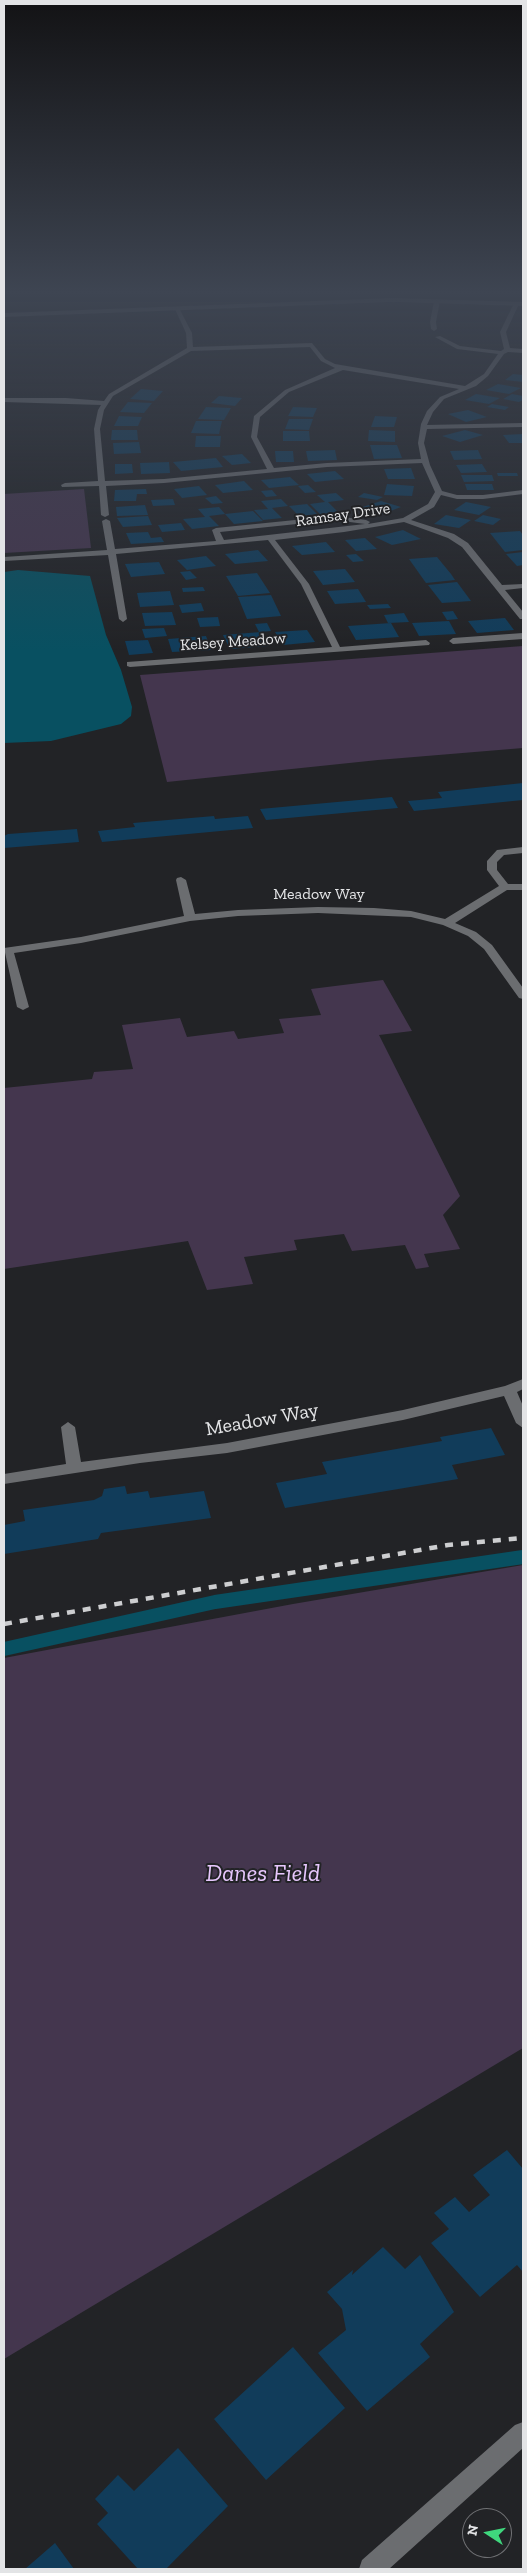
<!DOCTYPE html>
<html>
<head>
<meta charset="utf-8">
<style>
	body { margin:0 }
	#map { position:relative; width:527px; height:2573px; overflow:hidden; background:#222326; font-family:"Zilla Slab",serif }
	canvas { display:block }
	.frame { position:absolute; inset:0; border:5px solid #e3e4e6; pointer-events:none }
	.north { position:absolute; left:462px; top:2508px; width:50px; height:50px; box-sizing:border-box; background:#222326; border:1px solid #6f7073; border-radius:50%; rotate:281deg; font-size:14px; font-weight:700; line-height:20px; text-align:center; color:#e3e4e6 }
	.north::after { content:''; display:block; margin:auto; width:18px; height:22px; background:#3fd77d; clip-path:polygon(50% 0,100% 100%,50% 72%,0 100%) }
</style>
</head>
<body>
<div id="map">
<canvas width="527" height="2573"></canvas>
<div class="frame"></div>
<div class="north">N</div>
</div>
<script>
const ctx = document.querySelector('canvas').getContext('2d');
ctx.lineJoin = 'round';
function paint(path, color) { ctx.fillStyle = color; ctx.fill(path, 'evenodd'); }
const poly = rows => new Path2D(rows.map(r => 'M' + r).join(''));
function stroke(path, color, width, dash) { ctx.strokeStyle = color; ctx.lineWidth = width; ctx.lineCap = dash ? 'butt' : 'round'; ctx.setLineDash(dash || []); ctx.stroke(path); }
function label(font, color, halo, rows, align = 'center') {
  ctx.font = font + ' "Zilla Slab",serif'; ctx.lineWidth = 4; ctx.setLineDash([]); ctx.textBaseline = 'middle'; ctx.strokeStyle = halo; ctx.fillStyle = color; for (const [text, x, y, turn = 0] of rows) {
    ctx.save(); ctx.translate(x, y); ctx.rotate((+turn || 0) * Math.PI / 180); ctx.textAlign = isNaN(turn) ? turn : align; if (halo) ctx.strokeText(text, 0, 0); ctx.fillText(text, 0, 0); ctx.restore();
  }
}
paint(poly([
	[84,489,91,548,4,553,4,494],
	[523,646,523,748,378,760,167,782,140,675],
	[383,980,412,1031,379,1035,460,1196,443,1215,460,1249,424,1254,429,1267,416,1269,405,1245,352,1251,344,1234,294,1240,297,1250,244,1257,253,1284,207,1290,188,1241,4,1269,4,1088,92,1079,94,1072,133,1069,122,1025,180,1018,187,1037,234,1031,238,1039,284,1033,279,1019,321,1015,311,989],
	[523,1565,523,2048,4,2359,4,1658,293,1604]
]), '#44364e');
paint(poly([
	[18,570,90,576,106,635,121,670,132,707,131,716,121,724,51,741,4,743,4,572]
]), '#085061');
stroke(poly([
	[4,1649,215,1602,523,1557]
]), '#085061', 14);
paint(poly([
	[513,374,523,375,523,382,505,380],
	[498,384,521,388,509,394,486,390],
	[141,389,163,391,154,401,130,399],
	[476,394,500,398,489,404,465,400],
	[512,394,523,396,523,400,519,402,503,399],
	[219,396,242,398,235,406,211,403],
	[128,402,152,403,144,413,120,412],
	[492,404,509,407,505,410,487,407],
	[206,407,231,408,224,420,198,419],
	[293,407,317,408,313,417,288,416],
	[468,410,487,417,466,422,448,414],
	[119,416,142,417,138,426,114,426],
	[375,416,397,417,394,427,371,427],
	[289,419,313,419,309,430,285,429],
	[196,421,222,421,219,434,191,433],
	[112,430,137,430,138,440,111,440],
	[369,430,395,431,395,442,368,441],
	[465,430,483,435,460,442,442,436],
	[283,431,309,431,310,441,283,441],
	[523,434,523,443,509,443,503,435],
	[196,436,221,436,220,447,195,447],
	[139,442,141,453,114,454,113,443],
	[370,445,397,445,402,458,374,459],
	[335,450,337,460,308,461,306,451],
	[478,450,482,459,454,460,450,451],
	[275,451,293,451,294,462,276,462],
	[242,454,251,463,232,465,222,456],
	[216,458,223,467,181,471,173,462],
	[169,462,170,473,141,474,140,463],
	[115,464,132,464,133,473,115,474],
	[482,464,487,472,461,473,456,465],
	[411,468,415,479,388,479,384,469],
	[335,471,344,479,315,482,307,474],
	[497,473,517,473,518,476,498,476],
	[461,475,492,475,494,481,464,482],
	[290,477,299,485,269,488,261,480],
	[244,481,253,490,223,493,215,485],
	[387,484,414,486,412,496,384,495],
	[465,484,492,484,494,490,467,490],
	[308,485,316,492,305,493,298,486],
	[199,486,207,495,182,498,174,489],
	[146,489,147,494,137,494,136,501,114,501,115,490],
	[272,490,277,496,266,497,261,491],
	[336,493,344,500,328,502,338,512,320,514,310,504,325,502,317,495],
	[364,493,383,497,377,500,358,497],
	[216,496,223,503,212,504,205,498],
	[173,499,175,505,153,506,151,500],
	[281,499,288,506,272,508,282,518,263,520,254,510,268,509,261,501],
	[381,501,401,507,380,515,360,508],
	[466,502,491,507,479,515,454,510],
	[307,504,317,514,299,516,289,506],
	[145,505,148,515,117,516,116,507],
	[219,507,225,514,209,516,219,526,192,529,183,519,205,517,198,509],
	[253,511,263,521,234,524,225,514],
	[446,515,471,520,459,528,434,524],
	[483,515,501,519,493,525,474,521],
	[148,516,152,525,123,527,117,518],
	[181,523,185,530,162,532,158,525],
	[403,530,421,539,392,545,375,537],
	[520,531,523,535,523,550,505,552,490,533],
	[148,532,151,538,161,537,164,542,131,544,126,533],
	[365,538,377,549,356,551,345,540],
	[326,542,335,552,302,555,292,546],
	[258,550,268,561,235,564,225,554],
	[523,552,523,565,517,566,506,554],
	[356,554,364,561,353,562,346,555],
	[206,556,216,566,187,570,177,560],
	[437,557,451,574,455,580,426,583,409,559],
	[159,562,165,574,131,577,125,564],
	[345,569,355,582,323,585,313,571],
	[190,571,197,578,186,580,180,572],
	[257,573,270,593,238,596,226,576],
	[457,582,471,601,442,603,428,585],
	[203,587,205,591,183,592,182,588],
	[358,589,366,602,335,604,327,591],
	[170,591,174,605,140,607,137,593],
	[271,595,281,616,247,619,238,597],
	[201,603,204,611,182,613,179,605],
	[388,604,391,608,370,609,367,605],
	[453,611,458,619,447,620,442,612],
	[172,612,176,625,145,626,142,613],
	[404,613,409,622,388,623,384,615],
	[218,617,220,626,200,627,197,618],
	[505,618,514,630,477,633,468,621],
	[449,621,456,634,419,636,412,623],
	[267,623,271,631,259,632,255,624],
	[391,623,399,637,356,640,348,626],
	[164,628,167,636,145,638,142,629],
	[307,630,315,642,283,645,275,632],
	[261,632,268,646,230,649,223,635],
	[206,636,211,650,172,652,168,639],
	[148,640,153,653,129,655,125,641],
	[523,783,523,800,414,811,408,801,442,798,438,792],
	[392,797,398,808,266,820,260,809],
	[214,816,215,819,248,816,253,828,102,842,98,831,135,827,133,823],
	[77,829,79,842,4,848,4,836,8,834],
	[491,1428,505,1455,452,1465,458,1479,285,1508,276,1483,327,1474,322,1462,442,1441,440,1437],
	[125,1486,127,1494,148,1491,150,1498,204,1491,211,1518,101,1533,98,1539,4,1554,4,1525,25,1521,23,1510,94,1500,102,1496,104,1489],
	[507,2150,523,2169,523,2272,517,2265,480,2297,431,2243,449,2229,434,2213,455,2197,469,2212,490,2195,473,2175],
	[383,2247,405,2269,420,2255,454,2312,420,2344,430,2357,367,2411,318,2353,346,2330,342,2309,327,2292,353,2270,352,2275],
	[293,2347,345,2408,266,2480,214,2419],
	[178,2448,228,2506,166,2569,138,2569,97,2524,108,2513,95,2499,118,2475,134,2491],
	[55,2543,74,2569,25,2569]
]), '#113c5a');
paint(poly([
	[437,299,440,301,436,322,437,329,434,331,431,329,430,322,434,301,437,299],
	[514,303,519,304,506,332,510,348,523,349,523,353,508,352,504,354,488,376,476,386,444,399,433,412,427,425,523,423,523,427,427,429,424,443,430,465,442,491,457,495,483,495,523,490,523,494,483,499,457,499,441,495,434,507,411,520,454,534,468,543,502,585,523,584,523,588,505,590,523,612,523,619,520,619,462,547,448,538,404,522,344,532,275,540,309,584,340,647,426,640,430,643,429,645,130,667,127,666,127,662,332,647,301,584,268,540,116,554,127,619,123,622,119,619,108,555,4,561,4,557,107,550,102,521,106,519,110,521,115,549,216,541,212,530,216,528,335,516,366,520,370,522,368,524,403,518,428,504,435,492,422,463,327,467,164,483,106,486,109,515,105,517,101,515,99,486,62,487,61,485,65,483,98,481,94,429,98,410,101,405,4,402,4,398,66,398,104,401,109,394,187,348,186,333,174,307,179,308,192,333,193,347,312,343,325,359,335,364,465,386,484,374,498,354,457,349,435,337,440,336,460,346,501,351,504,349,500,332,514,303],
	[310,347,321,361,335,368,285,390,254,416,251,437,267,469,164,479,105,481,100,429,104,410,113,396,191,351,310,347],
	[343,370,459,389,440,397,427,411,421,424,418,443,421,459,327,463,274,468,257,437,260,417,289,392,343,370],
	[335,520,365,524,224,540,220,532,335,520],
	[523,633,523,639,453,644,449,641,453,638,523,633],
	[523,847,523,853,504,855,497,862,497,870,508,884,523,884,523,890,507,890,455,923,476,932,492,945,523,988,523,999,519,998,484,949,468,936,443,925,411,917,318,913,238,916,190,921,81,943,14,953,29,1007,23,1010,17,1007,4,948,81,937,184,916,176,880,177,878,181,877,186,880,195,914,238,910,318,907,374,908,411,911,445,919,499,886,487,870,487,861,497,850,523,847],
	[523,1379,523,1389,517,1392,523,1406,523,1428,516,1423,504,1396,403,1420,227,1453,140,1463,4,1484,4,1474,66,1464,61,1427,68,1422,75,1427,81,1462,227,1443,403,1410,505,1386,523,1379],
	[523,2422,523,2448,389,2569,359,2569,362,2560,515,2425,523,2422]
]), '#6b6d70');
paint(poly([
	[393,298,523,302,523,306,393,302,4,317,4,313,393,298]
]), '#6b6d70');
stroke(poly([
	[4,1624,448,1545,523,1538]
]), '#cdced0', 4.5, [8, 8]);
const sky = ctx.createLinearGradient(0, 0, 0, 651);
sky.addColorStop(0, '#131315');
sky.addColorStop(0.45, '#3e4552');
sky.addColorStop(1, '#3e455200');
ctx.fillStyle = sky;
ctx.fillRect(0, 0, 527, 651);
label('16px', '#e3e4e6', '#222326', [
	["Ramsay Drive",343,515,-8],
	["Kelsey Meadow",233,642,-4],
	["Meadow Way",319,894]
]);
label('20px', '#e3e4e6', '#222326', [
	["Meadow Way",262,1420,-10]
]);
label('italic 24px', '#e7c7fd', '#222326', [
	["Danes Field",263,1874]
]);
</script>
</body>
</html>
